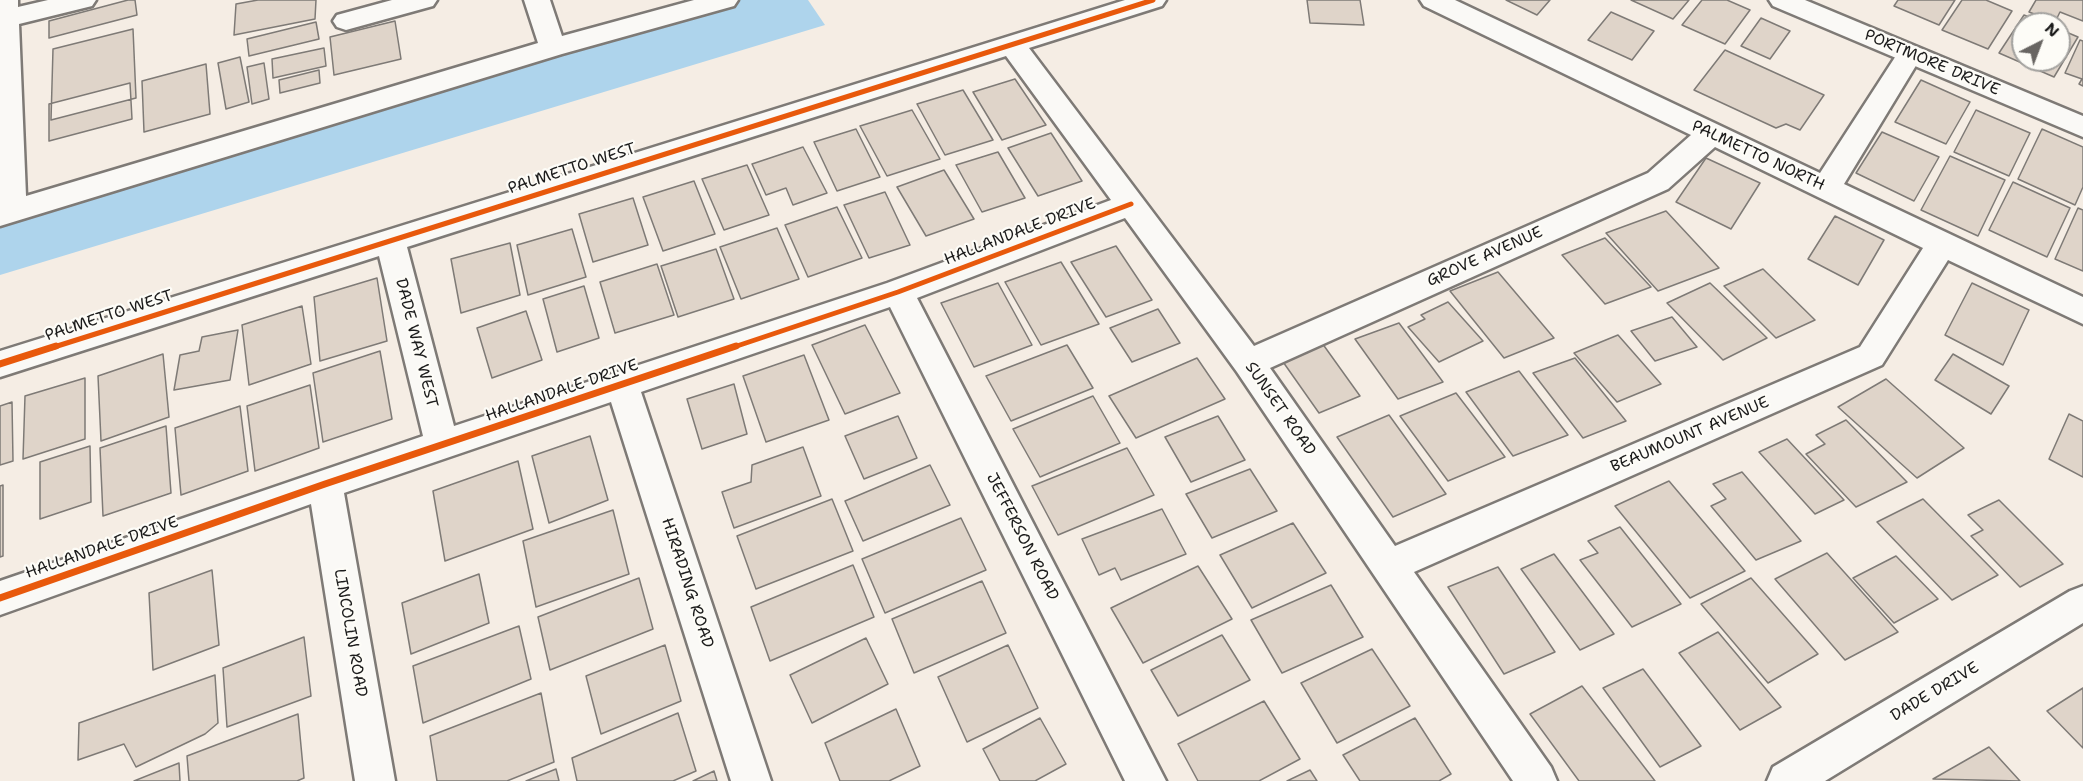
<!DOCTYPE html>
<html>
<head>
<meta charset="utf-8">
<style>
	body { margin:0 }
	#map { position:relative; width:2083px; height:781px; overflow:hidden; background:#f5ede4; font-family:"Shantell Sans",sans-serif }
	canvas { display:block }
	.north { position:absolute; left:2011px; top:12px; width:60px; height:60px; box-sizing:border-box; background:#fdfcf7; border:2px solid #a3a29f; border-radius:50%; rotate:42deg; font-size:16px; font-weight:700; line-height:24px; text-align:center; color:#1c1c1c }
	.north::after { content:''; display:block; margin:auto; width:21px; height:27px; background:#686562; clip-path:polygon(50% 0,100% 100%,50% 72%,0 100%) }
</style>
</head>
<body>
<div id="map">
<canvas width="2083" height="781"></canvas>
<div class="north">N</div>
</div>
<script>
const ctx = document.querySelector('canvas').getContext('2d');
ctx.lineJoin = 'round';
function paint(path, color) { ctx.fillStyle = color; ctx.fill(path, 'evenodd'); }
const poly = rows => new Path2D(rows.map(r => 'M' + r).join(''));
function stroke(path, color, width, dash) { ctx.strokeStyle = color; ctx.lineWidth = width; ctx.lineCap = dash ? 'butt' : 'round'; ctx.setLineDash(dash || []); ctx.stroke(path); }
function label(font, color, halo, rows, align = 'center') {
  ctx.font = font + ' "Shantell Sans",sans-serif'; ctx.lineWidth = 4.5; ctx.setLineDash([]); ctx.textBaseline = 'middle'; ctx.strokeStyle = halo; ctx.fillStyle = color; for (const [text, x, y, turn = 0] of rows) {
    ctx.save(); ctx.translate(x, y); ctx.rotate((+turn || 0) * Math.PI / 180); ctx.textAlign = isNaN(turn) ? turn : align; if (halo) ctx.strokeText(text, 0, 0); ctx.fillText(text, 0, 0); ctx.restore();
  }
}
paint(poly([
	[737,0,808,0,825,25,0,275,0,210]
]), '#aed4ec');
const building = poly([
	[128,0,135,0,137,15,49,38,49,21,128,0],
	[258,0,316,0,315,19,234,35,236,4,258,0],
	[1307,0,1360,0,1364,25,1310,23,1307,0],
	[1506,0,1550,0,1537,15,1506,0],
	[1631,0,1689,0,1673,19,1631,0],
	[1702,0,1727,0,1750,10,1725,44,1682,25,1702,0],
	[1898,0,1955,0,1939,25,1894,6,1898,0],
	[1962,0,1986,0,2012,11,1988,49,1942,30,1962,0],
	[2036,0,2083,0,2083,21,2060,12,2055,22,2029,12,2036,0],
	[1611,12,1654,31,1632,60,1588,40,1611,12],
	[2024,15,2046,24,2023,24,2023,60,2059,60,2059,29,2078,37,2054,77,1999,53,2024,15],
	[1761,18,1790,31,1770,59,1741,46,1761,18],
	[395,21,401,59,334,75,330,37,395,21],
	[316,22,319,39,249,56,247,39,316,22],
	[133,29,136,98,51,120,53,49,133,29],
	[2080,40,2083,41,2083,86,2079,84,2082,79,2065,73,2080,40],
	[324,48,326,66,273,78,272,59,324,48],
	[1725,50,1824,95,1800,130,1786,124,1776,128,1694,90,1725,50],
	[240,57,249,102,226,109,218,63,240,57],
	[264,63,269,99,252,104,247,67,264,63],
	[206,64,210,114,144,132,142,81,206,64],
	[319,70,320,83,280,93,279,80,319,70],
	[1015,79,1046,125,1002,140,973,92,1015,79],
	[1921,80,1970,102,1946,144,1895,122,1921,80],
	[130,83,132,119,49,141,49,104,130,83],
	[963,90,993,140,945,155,917,104,963,90],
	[912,110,940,159,887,176,860,126,912,110],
	[1976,110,2030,133,2009,176,1954,152,1976,110],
	[856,129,880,177,837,191,814,142,856,129],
	[2042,129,2083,147,2083,187,2075,205,2018,179,2042,129],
	[1882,132,1939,157,1914,201,1856,173,1882,132],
	[1051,133,1082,181,1038,196,1008,148,1051,133],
	[803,147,827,193,793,205,786,188,766,195,752,164,803,147],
	[998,152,1025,198,982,212,956,165,998,152],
	[1950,156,2005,180,1978,236,1921,210,1950,156],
	[1706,158,1760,183,1731,229,1676,202,1706,158],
	[747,165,769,215,724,230,702,179,747,165],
	[944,170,974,219,926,236,897,187,944,170],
	[694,181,715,234,663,251,643,197,694,181],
	[2013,182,2070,208,2047,257,1989,230,2013,182],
	[885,192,910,245,869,258,844,205,885,192],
	[633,198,648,245,593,262,579,214,633,198],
	[837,207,862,258,808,277,785,225,837,207],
	[2078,208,2083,210,2083,271,2055,259,2078,208],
	[1666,211,1719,268,1658,291,1606,233,1666,211],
	[1835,216,1884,240,1858,285,1808,259,1835,216],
	[777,228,799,279,741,299,720,247,777,228],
	[572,229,586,277,528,295,517,245,572,229],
	[1605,238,1651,287,1605,304,1562,255,1605,238],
	[510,243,520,295,461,313,451,259,510,243],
	[1116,246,1152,300,1106,317,1071,262,1116,246],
	[716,249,734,299,678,317,661,266,716,249],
	[1061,262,1099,324,1041,345,1005,282,1061,262],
	[657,264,674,315,615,333,600,282,657,264],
	[1763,269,1815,320,1776,338,1724,286,1763,269],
	[1498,272,1554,338,1504,358,1450,291,1498,272],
	[377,278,387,341,320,361,314,297,377,278],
	[998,283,1032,345,974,367,941,303,998,283],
	[1710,283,1767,338,1723,360,1667,303,1710,283],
	[1972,283,2029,310,2003,365,1945,335,1972,283],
	[584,286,599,338,557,352,543,299,584,286],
	[1448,302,1483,341,1439,362,1408,327,1425,319,1421,315,1448,302],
	[302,306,311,364,249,385,242,325,302,306],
	[1158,309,1180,343,1132,362,1110,328,1158,309],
	[526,311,542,360,492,378,477,328,526,311],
	[1672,317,1697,347,1655,361,1631,331,1672,317],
	[1399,323,1443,382,1398,399,1355,339,1399,323],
	[865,325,900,393,845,414,812,345,865,325],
	[238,330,230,380,174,390,180,355,199,351,202,337,238,330],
	[1618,335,1661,384,1617,402,1574,353,1618,335],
	[1322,343,1360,396,1319,413,1281,359,1322,343],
	[1067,345,1093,388,1011,421,986,376,1067,345],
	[380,351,392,419,323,442,313,373,380,351],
	[163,354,169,417,101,441,98,376,163,354],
	[1953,354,2009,386,1991,414,1935,380,1953,354],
	[804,355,829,420,766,442,743,376,804,355],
	[1197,358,1225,399,1136,438,1109,396,1197,358],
	[1575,358,1626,421,1583,438,1533,373,1575,358],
	[1519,371,1568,435,1513,456,1466,392,1519,371],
	[85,378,85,439,23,459,25,396,85,378],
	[1886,379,1964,448,1917,478,1838,407,1886,379],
	[734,384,747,434,702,449,687,399,734,384],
	[310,385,319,448,255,471,247,406,310,385],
	[1456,393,1505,457,1448,481,1400,416,1456,393],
	[1093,396,1120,443,1040,477,1013,429,1093,396],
	[12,402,13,461,0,465,0,406,12,402],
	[240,406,248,471,181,495,175,428,240,406],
	[2069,414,2083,421,2083,477,2049,459,2069,414],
	[1389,415,1446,494,1393,517,1337,437,1389,415],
	[898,416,917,458,864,479,845,436,898,416],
	[1218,416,1245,460,1191,482,1165,437,1218,416],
	[1846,420,1907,482,1856,507,1806,454,1825,444,1816,435,1846,420],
	[166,426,171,493,103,516,100,448,166,426],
	[590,436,608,500,549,523,532,456,590,436],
	[1787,439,1844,500,1815,514,1759,452,1787,439],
	[90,446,91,502,40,519,40,462,90,446],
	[803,447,821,496,734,528,722,492,751,482,752,465,803,447],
	[1127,448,1154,495,1058,535,1032,486,1127,448],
	[518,461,533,529,445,561,433,491,518,461],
	[930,465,950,505,863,541,845,501,930,465],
	[1250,469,1277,511,1212,538,1186,494,1250,469],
	[1742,472,1801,541,1756,560,1711,506,1726,499,1713,484,1742,472],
	[1669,481,1745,571,1690,598,1615,506,1669,481],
	[3,485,3,556,0,557,0,486,3,485],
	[832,499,853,551,756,589,737,536,832,499],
	[1923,499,1998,575,1952,600,1877,522,1923,499],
	[1999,500,2063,564,2020,587,1971,536,1983,530,1968,515,1999,500],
	[1162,509,1186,554,1121,580,1115,568,1099,575,1082,539,1162,509],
	[613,510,629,574,536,607,523,541,613,510],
	[961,518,986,570,885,613,862,559,961,518],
	[1293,523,1326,573,1252,608,1220,555,1293,523],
	[1620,527,1681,604,1632,627,1580,560,1598,553,1588,541,1620,527],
	[1827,553,1898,632,1845,660,1775,579,1827,553],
	[1554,554,1614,634,1580,650,1521,569,1554,554],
	[1896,556,1938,599,1894,623,1853,578,1896,556],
	[853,565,874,617,770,661,751,607,853,565],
	[1198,566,1232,619,1143,663,1111,608,1198,566],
	[1498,567,1555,652,1504,674,1448,587,1498,567],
	[212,570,219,645,153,670,149,593,212,570],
	[479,574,489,623,411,654,402,603,479,574],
	[639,578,653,629,550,670,538,617,639,578],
	[1751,578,1818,654,1768,683,1701,604,1751,578],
	[982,581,1006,633,914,673,892,619,982,581],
	[1331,585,1363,637,1282,673,1251,620,1331,585],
	[519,626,531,679,423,723,413,666,519,626],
	[1718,632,1781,707,1740,730,1679,653,1718,632],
	[1222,635,1250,680,1178,716,1151,670,1222,635],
	[304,637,311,696,227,727,223,668,304,637],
	[866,638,888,684,812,723,790,675,866,638],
	[665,645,681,701,601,734,586,676,665,645],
	[1008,645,1038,708,967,742,938,677,1008,645],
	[1372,649,1410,706,1337,743,1301,683,1372,649],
	[1643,669,1701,746,1660,767,1603,688,1643,669],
	[215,675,218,723,205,734,136,767,124,744,78,760,79,723,215,675],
	[1582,686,1655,781,1579,781,1530,714,1582,686],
	[2083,688,2083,748,2047,711,2083,688],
	[541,693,554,762,507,781,437,781,430,736,541,693],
	[1264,701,1300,759,1259,781,1198,781,1178,744,1264,701],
	[896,709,920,766,889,781,840,781,825,743,896,709],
	[678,713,696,771,673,781,577,781,572,758,678,713],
	[298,714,304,778,297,781,189,781,187,756,298,714],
	[1040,718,1066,764,1035,781,1000,781,983,749,1040,718],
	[1415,718,1451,774,1439,781,1360,781,1343,755,1415,718],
	[1989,747,2020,781,1933,779,1989,747],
	[179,763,180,781,134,781,179,763],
	[556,769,559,781,526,781,556,769],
	[1310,770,1317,781,1287,781,1310,770],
	[714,771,717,781,693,781,714,771]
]);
paint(building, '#dfd4c9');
stroke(building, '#7e7a76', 1.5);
const street = poly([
	[0,0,18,0,18,7,48,0,96,0,92,6,19,24,26,196,538,43,524,0,550,0,562,36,694,0,738,0,734,6,562,54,0,226,0,0],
	[392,0,437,0,433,6,346,30,337,27,333,21,337,15,392,0],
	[1125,0,1166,0,1162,6,1029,48,1254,346,1648,173,1691,135,1424,6,1420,0,1455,0,1820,173,1901,48,1910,45,1919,48,1923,54,1844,184,2083,297,2083,324,1948,260,1882,365,1414,572,1551,767,1557,781,1513,781,1237,372,1125,218,917,298,1166,781,1125,781,890,307,641,392,771,781,731,781,611,402,344,493,395,781,355,781,311,504,0,615,0,581,423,436,379,256,0,377,0,351,1125,0],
	[1006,56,1111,200,887,283,454,426,407,247,1006,56],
	[1715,147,1923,248,1860,347,1395,546,1270,368,1668,189,1715,147],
	[2083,586,2083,623,1825,781,1767,781,1773,767,2070,591,2083,586]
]);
const secondary = poly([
	[1769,0,1805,0,2083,116,2083,137,1773,6,1769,0]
]);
stroke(street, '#7e7a76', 5);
stroke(secondary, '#7e7a76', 5);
paint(street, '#faf9f6');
paint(secondary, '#faf9f6');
stroke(poly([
	[51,348,1153,0],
	[731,348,898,292,1131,204]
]), '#e8590c', 5);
stroke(poly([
	[0,364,56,346],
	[0,598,325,484,736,346]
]), '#e8590c', 7);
label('16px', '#1c1c1c', '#fdfcf7', [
	["PORTMORE DRIVE",1932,63,23],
	["PALMETTO NORTH",1758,156,25],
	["PALMETTO WEST",572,169,-18],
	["HALLANDALE DRIVE",1020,232,-21],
	["GROVE AVENUE",1485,257,-24],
	["PALMETTO WEST",109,316,-18],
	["DADE WAY WEST",416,343,76],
	["HALLANDALE DRIVE",562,391,-19],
	["SUNSET ROAD",1280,409,55],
	["BEAUMOUNT AVENUE",1690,435,-23],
	["JEFFERSON ROAD",1022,537,63],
	["HALLANDALE DRIVE",102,548,-19],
	["HIRADING ROAD",687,583,72],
	["LINCOLIN ROAD",350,633,80],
	["DADE DRIVE",1935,692,-31]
]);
</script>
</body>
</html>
